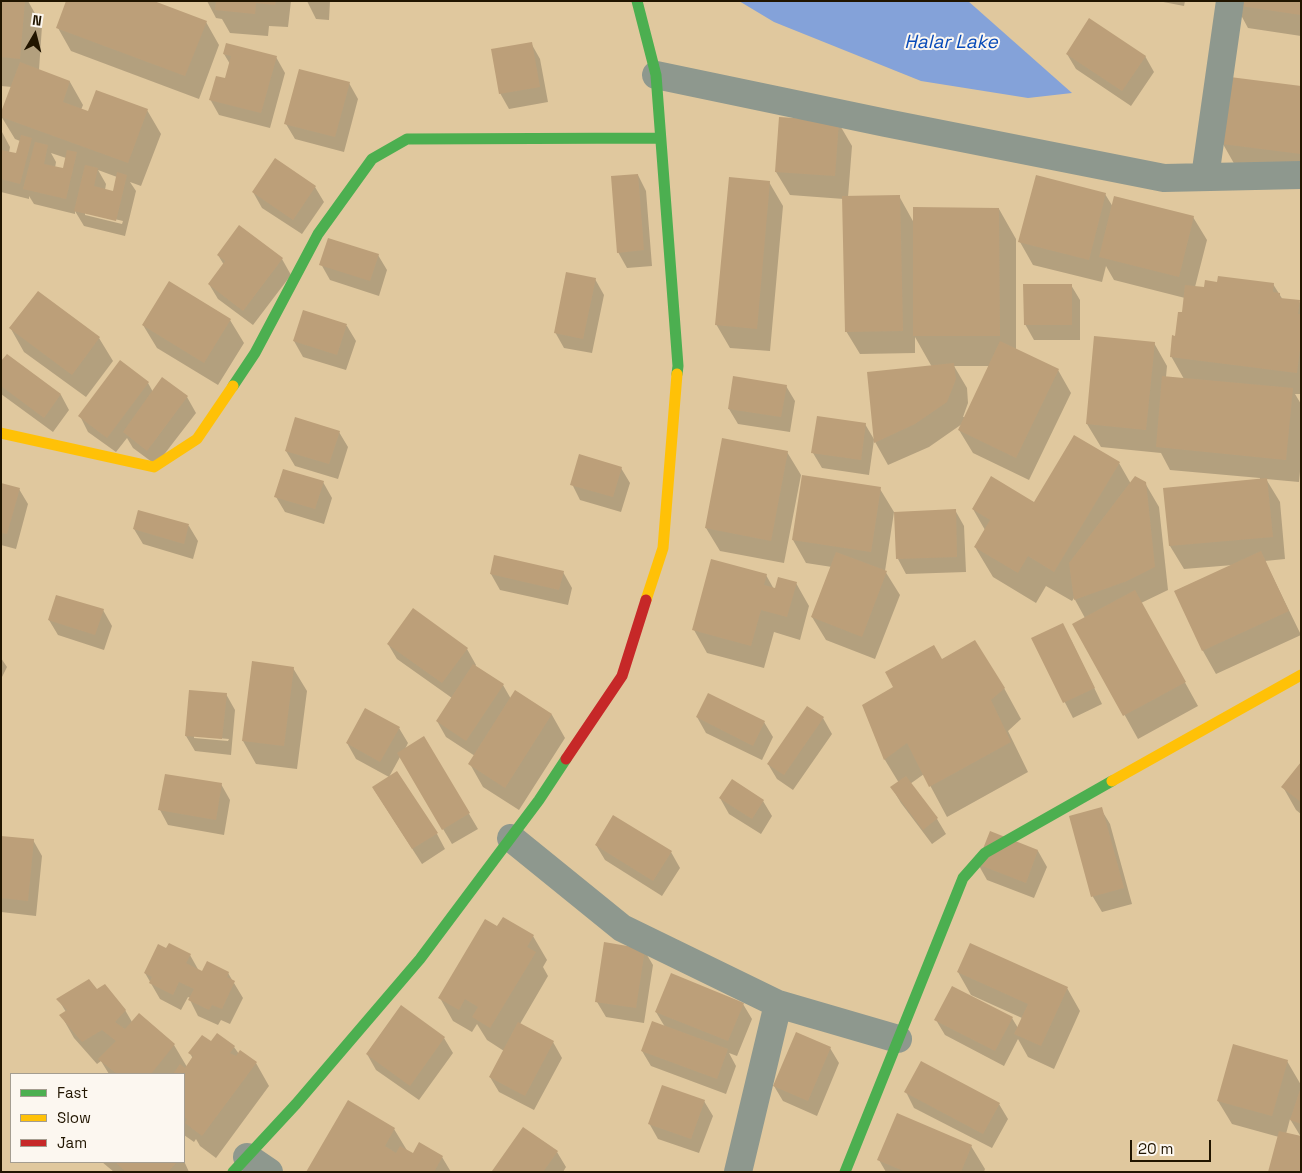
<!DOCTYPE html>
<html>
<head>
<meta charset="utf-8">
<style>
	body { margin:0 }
	#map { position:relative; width:1302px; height:1173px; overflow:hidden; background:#e0c89e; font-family:"Space Grotesk",sans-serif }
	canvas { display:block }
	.frame { position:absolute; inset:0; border:2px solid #211500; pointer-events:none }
	.legend { position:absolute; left:10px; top:1073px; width:175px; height:90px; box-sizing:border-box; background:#fcf7f0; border:1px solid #a49d90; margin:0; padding:6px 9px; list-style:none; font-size:15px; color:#211500 }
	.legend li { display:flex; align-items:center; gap:10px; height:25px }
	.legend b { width:25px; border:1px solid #a49d90 }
	.north { position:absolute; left:10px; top:10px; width:50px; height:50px; -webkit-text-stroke:4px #fcf7f0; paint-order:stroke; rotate:8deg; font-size:14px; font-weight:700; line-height:20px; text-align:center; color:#211500 }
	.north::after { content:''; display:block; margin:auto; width:18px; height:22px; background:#211500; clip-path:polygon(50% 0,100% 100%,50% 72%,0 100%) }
	.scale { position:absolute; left:1130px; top:1140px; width:81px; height:22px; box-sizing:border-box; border:2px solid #211500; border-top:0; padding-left:6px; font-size:15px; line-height:18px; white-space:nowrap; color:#211500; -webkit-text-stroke:4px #fcf7f0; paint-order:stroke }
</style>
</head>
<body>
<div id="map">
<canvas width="1302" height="1173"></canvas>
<div class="frame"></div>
<ul class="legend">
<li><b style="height:6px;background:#4caf50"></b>Fast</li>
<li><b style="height:6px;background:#ffc107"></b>Slow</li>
<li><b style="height:6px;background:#c62828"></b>Jam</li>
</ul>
<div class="north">N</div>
<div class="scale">20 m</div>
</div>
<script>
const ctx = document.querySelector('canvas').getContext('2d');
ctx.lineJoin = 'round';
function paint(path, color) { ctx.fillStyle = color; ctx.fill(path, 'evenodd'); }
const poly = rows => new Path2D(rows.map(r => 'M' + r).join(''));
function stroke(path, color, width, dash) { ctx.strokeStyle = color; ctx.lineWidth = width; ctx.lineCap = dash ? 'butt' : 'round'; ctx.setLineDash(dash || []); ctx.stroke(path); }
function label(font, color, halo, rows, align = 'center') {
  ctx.font = font + ' "Space Grotesk",sans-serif'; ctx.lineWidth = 4; ctx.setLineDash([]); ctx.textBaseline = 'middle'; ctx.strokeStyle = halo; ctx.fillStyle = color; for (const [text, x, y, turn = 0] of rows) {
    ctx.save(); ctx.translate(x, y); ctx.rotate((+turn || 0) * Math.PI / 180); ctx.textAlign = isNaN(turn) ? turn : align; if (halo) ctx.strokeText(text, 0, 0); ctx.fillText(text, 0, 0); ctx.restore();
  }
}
paint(poly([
	[739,1,968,1,1072,93,1028,98,921,81,774,22]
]), '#84a2d9');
paint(poly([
	[1,1,28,1,42,26,39,70,70,82,83,105,81,110,89,112,147,110,161,134,141,186,130,182,136,191,125,236,84,226,75,211,75,214,34,204,29,196,29,199,1,192,1,127,2,132,10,147,9,153,17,155,20,141,15,139,1,116,12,87,1,86],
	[51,153,66,158,64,170,55,168,56,162],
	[98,170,117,177,114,192,105,190,106,184],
	[85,212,123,221,122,224,85,215],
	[207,1,291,1,288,27,269,26,268,36,230,33,222,19,216,18],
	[307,1,330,1,329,20,316,19],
	[1158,1,1185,1,1184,6],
	[1301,1,1301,36,1248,28,1235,4],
	[206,22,219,45,199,99,71,51,58,28],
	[531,43,540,59,548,102,509,109,500,93],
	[224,54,276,57,285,73,270,128,219,115,210,99,226,79,230,64],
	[1067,54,1145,56,1154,72,1131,106,1076,69],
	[349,83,358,99,344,152,295,139,286,124],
	[1301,87,1301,175,1236,167,1223,144],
	[838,122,852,146,848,197,899,196,914,223,999,209,1016,239,1016,350,1058,370,1071,393,1029,480,973,453,959,430,962,424,929,447,888,465,874,440,869,475,822,468,813,453,865,424,875,441,932,367,915,337,915,353,860,354,846,331,844,199,790,195,776,172],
	[954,366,990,366,965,417,963,417,968,403,967,388],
	[638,175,646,191,652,266,627,268,618,252],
	[769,182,783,206,770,351,730,348,716,324],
	[315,187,324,202,302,234,262,208,253,192],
	[1105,194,1113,207,1193,217,1207,240,1195,287,1205,288,1218,283,1273,284,1283,300,1299,301,1301,305,1301,394,1295,394,1301,404,1301,461,1299,482,1266,479,1280,502,1285,559,1265,561,1301,635,1216,674,1203,651,1175,591,1233,565,1184,569,1170,546,1165,489,1260,480,1260,478,1170,470,1161,453,1101,447,1087,424,1154,343,1167,366,1166,377,1184,379,1171,356,1183,314,1185,298,1114,280,1106,266,1102,282,1033,265,1020,242],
	[218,255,282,259,291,275,253,325,218,299,209,284,224,265],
	[378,255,387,270,379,296,330,280,321,264],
	[595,279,604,295,592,353,564,348,555,332],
	[1071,285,1080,300,1080,340,1034,340,1025,324],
	[38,292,99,338,113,361,86,397,24,352,11,329],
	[304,312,347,326,356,341,346,370,303,357,294,341],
	[230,320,244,343,218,385,157,348,143,325],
	[7,355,61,395,69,410,53,432,1,394,1,364],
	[120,362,148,383,153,392,187,397,196,413,156,465,133,448,127,438,116,452,88,432,80,416],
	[786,386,795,401,790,432,738,424,729,409],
	[339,432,348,447,338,479,295,466,286,451],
	[787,452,801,475,784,563,720,551,706,528],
	[1119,463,1131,484,1145,483,1159,507,1168,590,1141,603,1198,706,1138,739,1074,624,1085,618,1074,598,1072,601,1046,586,1036,603,993,577,975,547,985,530,973,509,1035,504],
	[621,468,630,483,621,512,580,500,572,484],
	[323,482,332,498,324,524,285,512,276,497],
	[1,484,19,489,28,504,16,549,1,545],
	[880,489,894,512,885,571,900,595,875,659,826,640,812,617,832,567,806,563,793,540],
	[955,510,964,526,966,572,906,574,898,559],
	[189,526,198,541,193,559,143,544,134,529],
	[563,572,572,588,568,605,500,590,491,574],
	[766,575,775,591,796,583,809,606,800,640,774,632,764,668,707,653,694,630],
	[103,610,112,626,104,650,58,635,49,620],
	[413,610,467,649,476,665,475,667,503,685,511,699,515,692,552,715,565,738,519,810,483,787,470,764,475,756,446,737,437,721,452,698,397,659,388,644],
	[1032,639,1071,640,1102,704,1073,718],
	[1,658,7,667,1,679],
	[941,661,1004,688,1021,719,1008,731,1028,772,947,817,924,774,910,784,937,819,946,834,932,844,901,803,892,788,899,783,885,760,864,705],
	[293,668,307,691,297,769,256,764,243,741],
	[226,694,235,710,231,755,195,751,186,736],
	[194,736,229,739,228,741,194,738],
	[697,717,764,722,773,737,762,760,706,733],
	[823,718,832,734,793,790,777,779,768,764],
	[399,728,408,743,405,749,424,738,478,829,452,844,400,757,389,777,356,759,347,743],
	[1301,764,1301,814,1296,810,1283,787],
	[221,784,230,800,224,835,168,825,160,810],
	[373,788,437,834,445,849,422,864],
	[720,798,763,801,772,816,761,834,729,814],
	[1101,809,1110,824,1132,904,1102,912,1093,897,1071,817],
	[990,833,1038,851,1047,867,1034,898,987,880,978,864],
	[1,837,33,840,42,856,36,916,1,912],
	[596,845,671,852,680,868,662,896,605,860],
	[503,919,533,936,547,960,543,967,548,976,520,1024,553,1042,562,1058,534,1110,499,1092,490,1077,504,1051,487,1040,477,1024,472,1032,453,1021,440,998],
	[167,950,190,955,199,971,203,972,228,973,243,998,230,1024,221,1020,218,1025,198,1016,190,1000,191,998,188,997,181,1010,160,999,145,973],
	[644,950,653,965,644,1023,606,1017,597,1002],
	[958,972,1067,988,1080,1011,1054,1069,1028,1057,1018,1039,1004,1066,945,1035,936,1020,1012,1018,1018,1028,1022,1018,971,995],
	[97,990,125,1010,132,1022,174,1045,187,1067,193,1059,190,1053,211,1043,234,1047,239,1054,256,1063,269,1086,216,1158,200,1146,196,1139,194,1142,184,1135,184,1074,109,1074,101,1061,97,1064,74,1038,61,1015,66,1012,58,999],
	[743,1004,752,1019,737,1056,729,1053,736,1066,726,1094,651,1066,642,1051,665,1027,656,1012],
	[444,1038,453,1053,419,1100,376,1070,367,1054],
	[830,1048,839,1063,817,1116,783,1101,774,1086],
	[1287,1061,1301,1085,1301,1137,1290,1119,1286,1134,1279,1137,1232,1124,1218,1101],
	[906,1092,999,1104,1008,1119,992,1148,914,1108],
	[704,1101,713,1116,699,1153,658,1139,649,1123],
	[394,1129,408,1152,413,1155,442,1157,451,1172,308,1172],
	[971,1146,985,1169,984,1172,886,1172,879,1160],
	[557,1152,566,1167,563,1172,494,1172],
	[184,1161,189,1172,114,1172,102,1162]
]), '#0003');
paint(poly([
	[1,1,25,1,20,59,1,57],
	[66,1,154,1,207,21,185,76,56,28],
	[216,1,276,1,275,5,256,3,255,14,215,10],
	[1234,1,1301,1,1301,15,1234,5],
	[1089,18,1146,56,1122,91,1066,54],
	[532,42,540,87,499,94,491,49],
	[226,43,277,56,261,113,209,100,216,76,225,78,231,56,223,54],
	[20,62,70,81,63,102,88,111,96,90,148,109,128,163,1,117,1,112],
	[299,69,350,82,335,137,284,124],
	[1230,77,1301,86,1301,154,1222,144],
	[779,117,839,121,835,176,775,172],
	[21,135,32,138,20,184,1,179,1,150,16,153],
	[35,142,48,145,44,164,63,168,67,150,77,152,66,199,23,189],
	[275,158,316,186,293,220,252,192],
	[85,165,98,168,94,186,113,191,117,172,127,175,116,221,74,211],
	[638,174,644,250,617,253,611,176],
	[1036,175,1106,193,1089,260,1018,242],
	[729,177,770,181,757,329,715,325],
	[900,195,903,331,845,332,842,196],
	[1114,196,1194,216,1179,277,1099,257],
	[913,207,999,208,1000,336,913,336],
	[239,225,283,258,243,311,208,284,225,261,217,255],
	[328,238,379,254,370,281,319,265],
	[566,272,596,278,583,339,554,333],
	[1218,276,1274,283,1273,292,1280,293,1280,298,1300,300,1298,314,1301,314,1301,342,1297,373,1170,357,1172,335,1175,336,1178,312,1182,312,1185,285,1204,287,1205,280,1217,282],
	[169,281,231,319,204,363,142,325],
	[1023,284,1072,284,1072,325,1024,325],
	[38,291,100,337,72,375,9,328],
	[303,310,347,324,337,355,293,341],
	[1094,336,1155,342,1146,430,1086,424],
	[1000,341,1059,369,1016,458,958,430],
	[7,354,61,394,44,418,1,386,1,361],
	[120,360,149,382,107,438,78,416],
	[954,363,956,379,947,402,915,424,874,443,867,372],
	[733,376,787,385,781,417,728,409],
	[1162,376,1293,388,1286,460,1156,447],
	[162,377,188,396,147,451,123,432],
	[817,416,866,423,861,460,811,453],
	[295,417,340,431,329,464,285,451],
	[1074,435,1120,462,1054,572,1028,556,1018,573,974,547,990,520,972,509,991,476,1034,502],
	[722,438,788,451,771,541,705,528],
	[579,454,622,467,613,497,570,485],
	[283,469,324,481,315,509,274,497],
	[802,475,881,487,871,552,792,540],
	[1135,476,1146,482,1155,567,1127,581,1074,600,1069,563],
	[1267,478,1273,537,1169,546,1163,488],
	[1,483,20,488,7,534,1,533],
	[956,509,957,557,896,559,894,512],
	[138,510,189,524,184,544,133,529],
	[1261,551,1289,611,1202,651,1174,591],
	[836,552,887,571,862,637,811,617],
	[494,555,564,571,559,590,490,574],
	[711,559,767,574,764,585,775,588,778,577,797,582,787,617,761,610,751,646,692,630],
	[1135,590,1186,682,1123,716,1072,624],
	[56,595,104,609,95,635,48,620],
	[413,608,468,648,442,683,387,644],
	[1063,623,1095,688,1063,703,1031,638],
	[975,640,1005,688,991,700,1011,742,929,787,907,743,884,760,862,705,893,687,885,672,934,645,942,659],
	[252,661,294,667,284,746,242,741],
	[473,664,504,684,466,741,436,721],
	[189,690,227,693,222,739,185,736],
	[515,690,552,714,505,788,468,764],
	[708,693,765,721,753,746,696,717],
	[807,706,824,717,784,775,767,764],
	[365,708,400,727,380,762,346,743],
	[424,736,470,813,442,830,397,753],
	[1301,762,1301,802,1281,787],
	[397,771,438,833,412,849,372,787],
	[165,774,222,783,216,820,158,810],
	[906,776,938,818,923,830,890,787],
	[732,779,764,800,752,819,719,798],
	[1102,807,1124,888,1091,897,1069,816],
	[613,815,672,851,653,881,595,845],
	[990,831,1038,850,1026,883,977,864],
	[1,836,34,839,28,901,1,898],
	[503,917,534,935,527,947,536,952,490,1028,472,1017,478,1007,465,999,459,1010,438,998,485,919,497,926],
	[604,942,645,949,636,1008,595,1002],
	[169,943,191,954,186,963,202,971,207,961,229,972,227,977,235,981,222,1009,212,1005,209,1010,188,1000,194,989,179,982,173,995,149,983,152,977,144,973,158,944,166,948],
	[970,943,1068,987,1041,1046,1014,1034,1028,1004,957,972],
	[671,973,744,1003,728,1041,655,1012],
	[89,979,97,989,105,984,126,1010,115,1022,125,1029,139,1013,175,1044,151,1074,117,1074,98,1059,116,1041,102,1030,82,1042,59,1015,67,1010,56,999],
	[952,986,1013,1017,995,1051,934,1020],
	[401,1005,445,1037,410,1086,366,1054],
	[652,1021,728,1049,717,1079,641,1051],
	[518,1022,554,1041,525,1096,489,1077],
	[796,1032,831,1047,808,1101,773,1086],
	[217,1033,235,1046,230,1053,236,1056,240,1050,257,1062,202,1136,185,1123,187,1119,184,1117,184,1074,173,1074,180,1064,185,1068,193,1056,188,1053,202,1035,211,1041],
	[1233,1044,1288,1060,1272,1116,1217,1101],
	[921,1061,1000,1103,983,1134,904,1092],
	[662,1085,705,1100,691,1139,648,1124],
	[1301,1087,1301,1124,1290,1120],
	[348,1100,395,1128,385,1146,396,1153,400,1146,413,1153,419,1142,443,1156,434,1172,306,1172],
	[897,1113,972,1145,961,1172,906,1172,877,1160],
	[523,1127,558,1151,543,1172,493,1172,492,1171],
	[1279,1131,1301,1136,1301,1172,1268,1172],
	[115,1162,177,1162,168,1172,126,1172]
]), '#bc9f79');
stroke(poly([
	[656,75,886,123,1164,178,1301,175],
	[1205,177,1230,1],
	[511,838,622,928,778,1004,898,1039],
	[247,1157,269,1172],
	[738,1172,778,1004]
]), '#8e988e', 28);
stroke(poly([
	[637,1,656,75,678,366,677,374],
	[233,386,255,353,318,234,372,159,407,139,660,138],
	[233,1172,296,1104,420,959,539,800,566,759],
	[845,1172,963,878,985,853,1112,781]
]), '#4caf50', 11);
stroke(poly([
	[1,433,154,467,197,439,233,386],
	[646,600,663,548,677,374],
	[1112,781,1301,675]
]), '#ffc107', 11);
stroke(poly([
	[566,759,622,676,646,600]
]), '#c62828', 11);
label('italic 19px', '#084bb9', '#fcf7f0', [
	["Halar Lake",951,43]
]);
</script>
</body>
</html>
